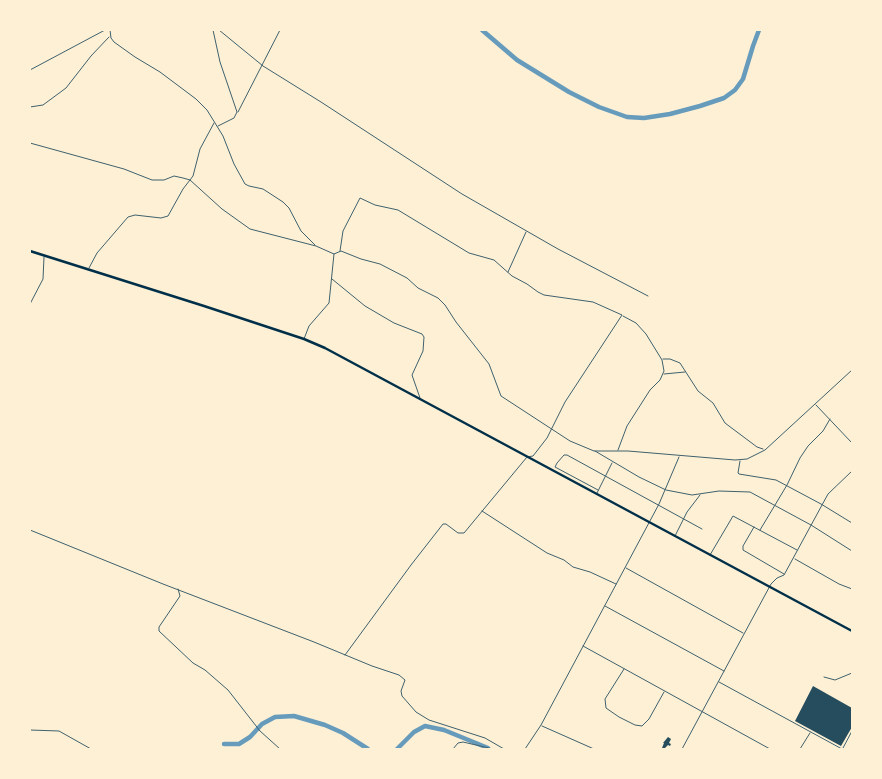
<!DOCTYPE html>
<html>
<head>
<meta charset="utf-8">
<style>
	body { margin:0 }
	#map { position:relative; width:882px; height:779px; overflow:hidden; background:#fdf0d5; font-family:Mulish,sans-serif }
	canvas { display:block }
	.frame { position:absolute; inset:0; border:31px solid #fdf0d5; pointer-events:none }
</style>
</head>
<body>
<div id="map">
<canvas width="882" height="779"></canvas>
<div class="frame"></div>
</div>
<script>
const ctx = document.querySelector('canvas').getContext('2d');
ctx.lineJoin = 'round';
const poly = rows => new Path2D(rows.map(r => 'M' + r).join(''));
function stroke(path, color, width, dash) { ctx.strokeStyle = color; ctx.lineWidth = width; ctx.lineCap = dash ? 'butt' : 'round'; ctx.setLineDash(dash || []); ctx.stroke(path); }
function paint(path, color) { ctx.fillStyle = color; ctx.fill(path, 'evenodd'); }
stroke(poly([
	[482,30,517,60,569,92,599,107,627,117,644,118,670,114,700,106,724,98,735,90,743,79,753,46,759,30],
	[224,744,239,744,250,737,262,724,275,717,294,716,325,725,343,733,368,749],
	[397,749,414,732,425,726,444,730,488,748]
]), '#669bbc', 4.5);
paint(poly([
	[813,686,852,708,852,727,841,746,795,721],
	[668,737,671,739,669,743,671,744,670,746,668,745,664,749,662,748,664,743,663,743]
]), '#264d5e');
stroke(poly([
	[110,30,111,38,114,42,135,57,160,72,196,99,207,110,223,136,234,164,245,184,249,186,263,189,283,202,289,208,301,231,315,245],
	[213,30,220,62,237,112,234,118,218,126],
	[219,30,263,66,321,102,462,194,558,249,648,296],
	[30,70,105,30],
	[30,107,43,105,66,88,91,56,109,37],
	[238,112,280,30],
	[30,143,124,169,152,180,164,180,174,176,183,178,190,180,222,209,250,229,316,246,334,254,341,251,361,259,380,264,407,278,418,288,438,298,445,305,456,322,489,364,501,396,570,441,594,451,628,451,735,460,747,459,765,450,852,370],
	[340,251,343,231,360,198,375,205,398,210,469,253,494,260,512,276,527,284,538,292,544,295,593,302,622,315,565,402,547,438,533,456,527,457,464,533,458,533,446,524,443,524,411,565,345,655],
	[89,268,97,253,128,217,135,215,161,218,168,216,183,189,193,176,200,149,214,123],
	[508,272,526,232],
	[332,279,365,306,394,323,422,334,424,337,423,351,412,375,420,398],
	[30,304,43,279,44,257],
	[304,339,309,326,329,303,334,254],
	[663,359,670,359,680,363,698,391,713,403,725,423,757,447,763,449],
	[664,374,685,372],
	[816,405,852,443],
	[618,450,627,426,650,390,660,380,664,371,662,360,646,334,636,323,623,316],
	[595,451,639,477,666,490,692,495,719,491,750,492,811,525,852,551],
	[740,461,738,473,739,474,776,480,821,504,852,523],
	[598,490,555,467,557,463,564,455,567,455,702,529],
	[597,493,612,463],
	[482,511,547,553,564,560,573,567,590,572,616,584],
	[754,527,743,546,743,550,784,574],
	[30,530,163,584,314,642,372,666,399,675,405,680,401,691,402,696,416,712,429,720,485,738,504,749],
	[760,530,787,485,800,458,808,446,823,431,830,419],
	[675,536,687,512,700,495],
	[710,555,733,516,797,550],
	[795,559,839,584,852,589],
	[626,568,743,633],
	[178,589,180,596,159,627,159,631,193,663,205,670,228,690,260,731,280,749],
	[605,606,724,671],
	[583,646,770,749],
	[624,669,605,699,606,708,619,717,635,725,642,726,649,719,664,692],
	[824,677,835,680,852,673],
	[719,682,842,749],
	[542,726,594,749],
	[30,730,59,731,91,749],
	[843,748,852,731],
	[453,749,458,743,463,742,493,749],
	[525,749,541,725,659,504,679,457],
	[682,749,771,584,777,578,784,575,828,494,852,471],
	[800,749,810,733]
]), '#3f606c', 1);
stroke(poly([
	[30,251,204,306,304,339,325,348,852,631]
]), '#003049', 2.5);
</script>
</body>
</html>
